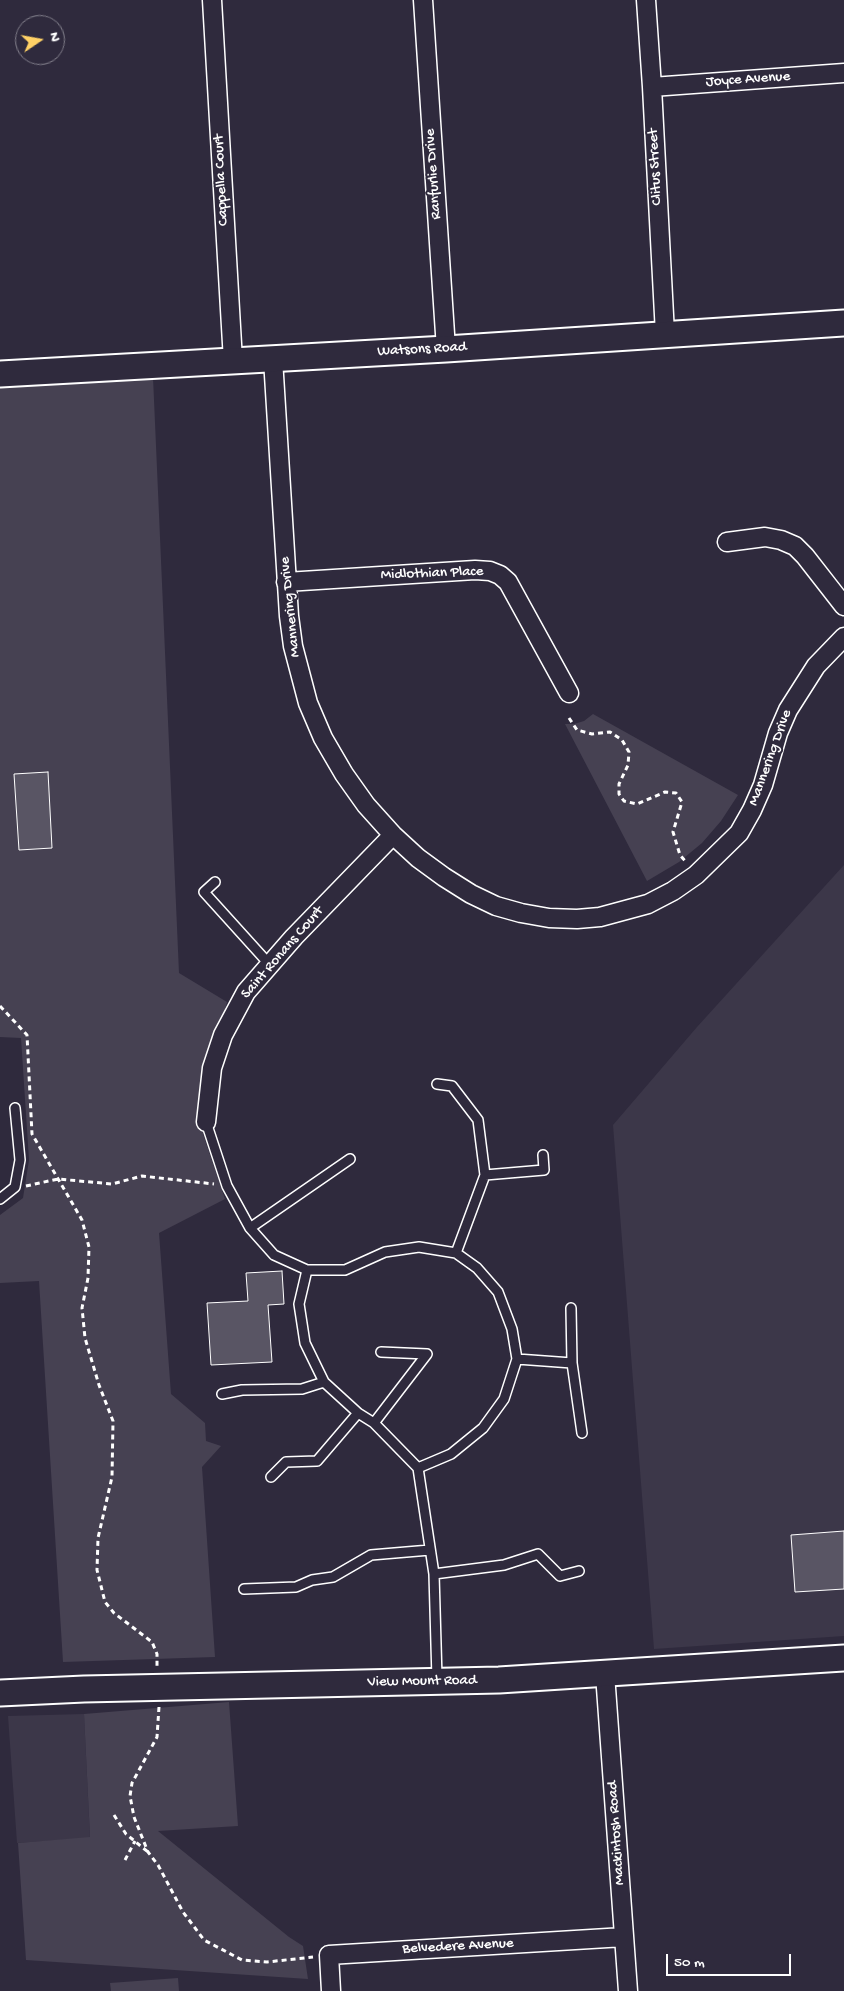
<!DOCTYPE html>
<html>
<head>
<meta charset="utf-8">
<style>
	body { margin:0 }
	#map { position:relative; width:844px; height:1991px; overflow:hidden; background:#2f2a3d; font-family:"Gochi Hand",sans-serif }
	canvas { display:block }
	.north { position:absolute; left:15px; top:15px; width:50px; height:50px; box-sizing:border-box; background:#2f2a3d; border:1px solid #827f8b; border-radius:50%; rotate:78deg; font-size:14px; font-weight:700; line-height:20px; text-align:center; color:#fff }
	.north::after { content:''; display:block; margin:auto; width:18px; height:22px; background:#ffd166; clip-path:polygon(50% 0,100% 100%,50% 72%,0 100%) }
	.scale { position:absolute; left:666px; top:1954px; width:125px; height:22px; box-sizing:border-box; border:2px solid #fff; border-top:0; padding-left:6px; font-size:15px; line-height:18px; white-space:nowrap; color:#fff; -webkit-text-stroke:4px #2f2a3d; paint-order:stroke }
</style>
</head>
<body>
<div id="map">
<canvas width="844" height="1991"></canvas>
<div class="north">N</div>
<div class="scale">50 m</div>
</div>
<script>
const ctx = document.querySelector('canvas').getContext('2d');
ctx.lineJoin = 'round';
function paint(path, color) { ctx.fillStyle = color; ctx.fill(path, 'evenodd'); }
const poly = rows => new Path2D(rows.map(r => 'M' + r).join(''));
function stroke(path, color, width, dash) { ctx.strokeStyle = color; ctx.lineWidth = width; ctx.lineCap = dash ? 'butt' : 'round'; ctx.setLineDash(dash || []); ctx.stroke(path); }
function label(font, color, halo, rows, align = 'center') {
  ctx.font = font + ' "Gochi Hand",sans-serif'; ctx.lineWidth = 4; ctx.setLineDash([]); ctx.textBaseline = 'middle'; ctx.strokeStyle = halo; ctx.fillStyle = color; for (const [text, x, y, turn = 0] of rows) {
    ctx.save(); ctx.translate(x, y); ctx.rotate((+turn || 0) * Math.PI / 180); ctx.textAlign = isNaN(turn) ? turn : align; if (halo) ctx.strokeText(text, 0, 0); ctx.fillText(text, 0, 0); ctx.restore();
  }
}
paint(poly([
	[844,865,844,1636,654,1649,613,1125,697,1027],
	[84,1714,90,1838,17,1843,8,1716]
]), '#3c3749');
paint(poly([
	[153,377,179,973,227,1002,204,1088,203,1134,225,1199,159,1233,171,1394,205,1423,206,1441,221,1446,202,1467,215,1657,63,1662,39,1281,0,1283,0,1215,23,1198,29,1160,21,1038,0,1037,0,383],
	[593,714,738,795,721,821,702,843,679,862,647,881,565,724,574,724,584,721],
	[229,1702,238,1826,158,1831,289,1937,303,1946,308,1979,26,1960,18,1843,90,1837,84,1714],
	[178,1978,179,1991,111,1991,110,1983]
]), '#464152');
const building = poly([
	[48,772,52,848,19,850,14,774,48,772],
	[282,1271,284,1304,268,1305,272,1362,211,1365,207,1303,248,1301,246,1273,282,1271],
	[844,1531,844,1589,795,1592,791,1535,844,1531]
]);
paint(building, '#595564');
stroke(building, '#fff', 1);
const lane = poly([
	[215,882,204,892,270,965],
	[437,1084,452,1086,478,1120,485,1175],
	[206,1122,227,1186,250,1228,274,1255,307,1270,345,1270,385,1252,419,1247,456,1253,477,1268,498,1292,512,1329,517,1359,504,1399,483,1428,451,1454,418,1468],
	[0,1199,15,1187,20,1160,15,1108],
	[250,1228,350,1159],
	[456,1253,485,1175,544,1170,543,1155],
	[307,1270,299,1304,305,1343,324,1382,358,1413,374,1423,418,1468,434,1574,437,1679],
	[571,1308,572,1363,582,1433],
	[517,1359,572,1363],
	[222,1394,242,1390,302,1389,324,1382],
	[374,1423,427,1354,381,1352],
	[271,1477,286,1462,317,1461,358,1413],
	[434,1574,504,1565,538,1554,560,1576,579,1571],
	[244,1589,296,1587,312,1580,333,1577,371,1555,430,1550]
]);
const street = poly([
	[212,0,233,361],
	[423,0,446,349],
	[646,0,652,87,665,334],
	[652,87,844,73],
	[273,359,289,616,293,646,308,703,323,738,344,774,366,805,393,835,418,858,444,877,471,894,496,906,521,913,549,918,577,919,600,917,648,904,673,891,696,875,739,833,752,810,763,785,778,733,788,710,816,666,844,637],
	[727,542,765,537,781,540,795,546,805,556,844,606],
	[286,582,475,570,490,571,500,575,508,582,569,693],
	[206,1122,212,1068,223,1035,246,992,294,937,393,835],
	[605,1674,628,1991],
	[331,1991,329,1955,624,1937]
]);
const secondary = poly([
	[0,374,446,349,844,323],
	[0,1693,84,1689,499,1680,844,1658]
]);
stroke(lane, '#fff', 12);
stroke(street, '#fff', 21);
stroke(secondary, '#fff', 29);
stroke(poly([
	[569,718,577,730,592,734,610,732,622,740,629,752,628,765,619,784,619,794,624,801,637,804,665,792,676,793,682,802,673,832,680,855,686,862],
	[0,1006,27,1035,32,1134,82,1220,89,1247,88,1278,82,1308,85,1338,99,1385,113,1421,112,1477,98,1538,97,1570,105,1602,114,1613,152,1642,157,1654,157,1669],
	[26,1186,58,1179,112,1184,142,1176,214,1184],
	[159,1707,157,1737,132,1783,130,1796,134,1817,148,1852,158,1865,183,1912,204,1940,242,1960,267,1962,313,1957],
	[114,1815,126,1834,148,1852],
	[125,1860,135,1841]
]), '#fff', 3, [5, 4]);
stroke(lane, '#2f2a3d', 9);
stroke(street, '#2f2a3d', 18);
stroke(secondary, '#2f2a3d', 25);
label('15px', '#fff', '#2f2a3d', [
	["Joyce Avenue",748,80,-4],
	["Clitus Street",656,167,-93],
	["Ranfurlie Drive",434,174,-94],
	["Cappella Court",222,180,-93],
	["Watsons Road",422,350,-3],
	["Midlothian Place",432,574,-2],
	["Mannering Drive",291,607,-96],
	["Mannering Drive",771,758,-70],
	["Saint Ronans Court",283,953,-49],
	["View Mount Road",422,1682,-1],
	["Mackintosh Road",617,1833,-94],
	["Belvedere Avenue",458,1947,-3]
]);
</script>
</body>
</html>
